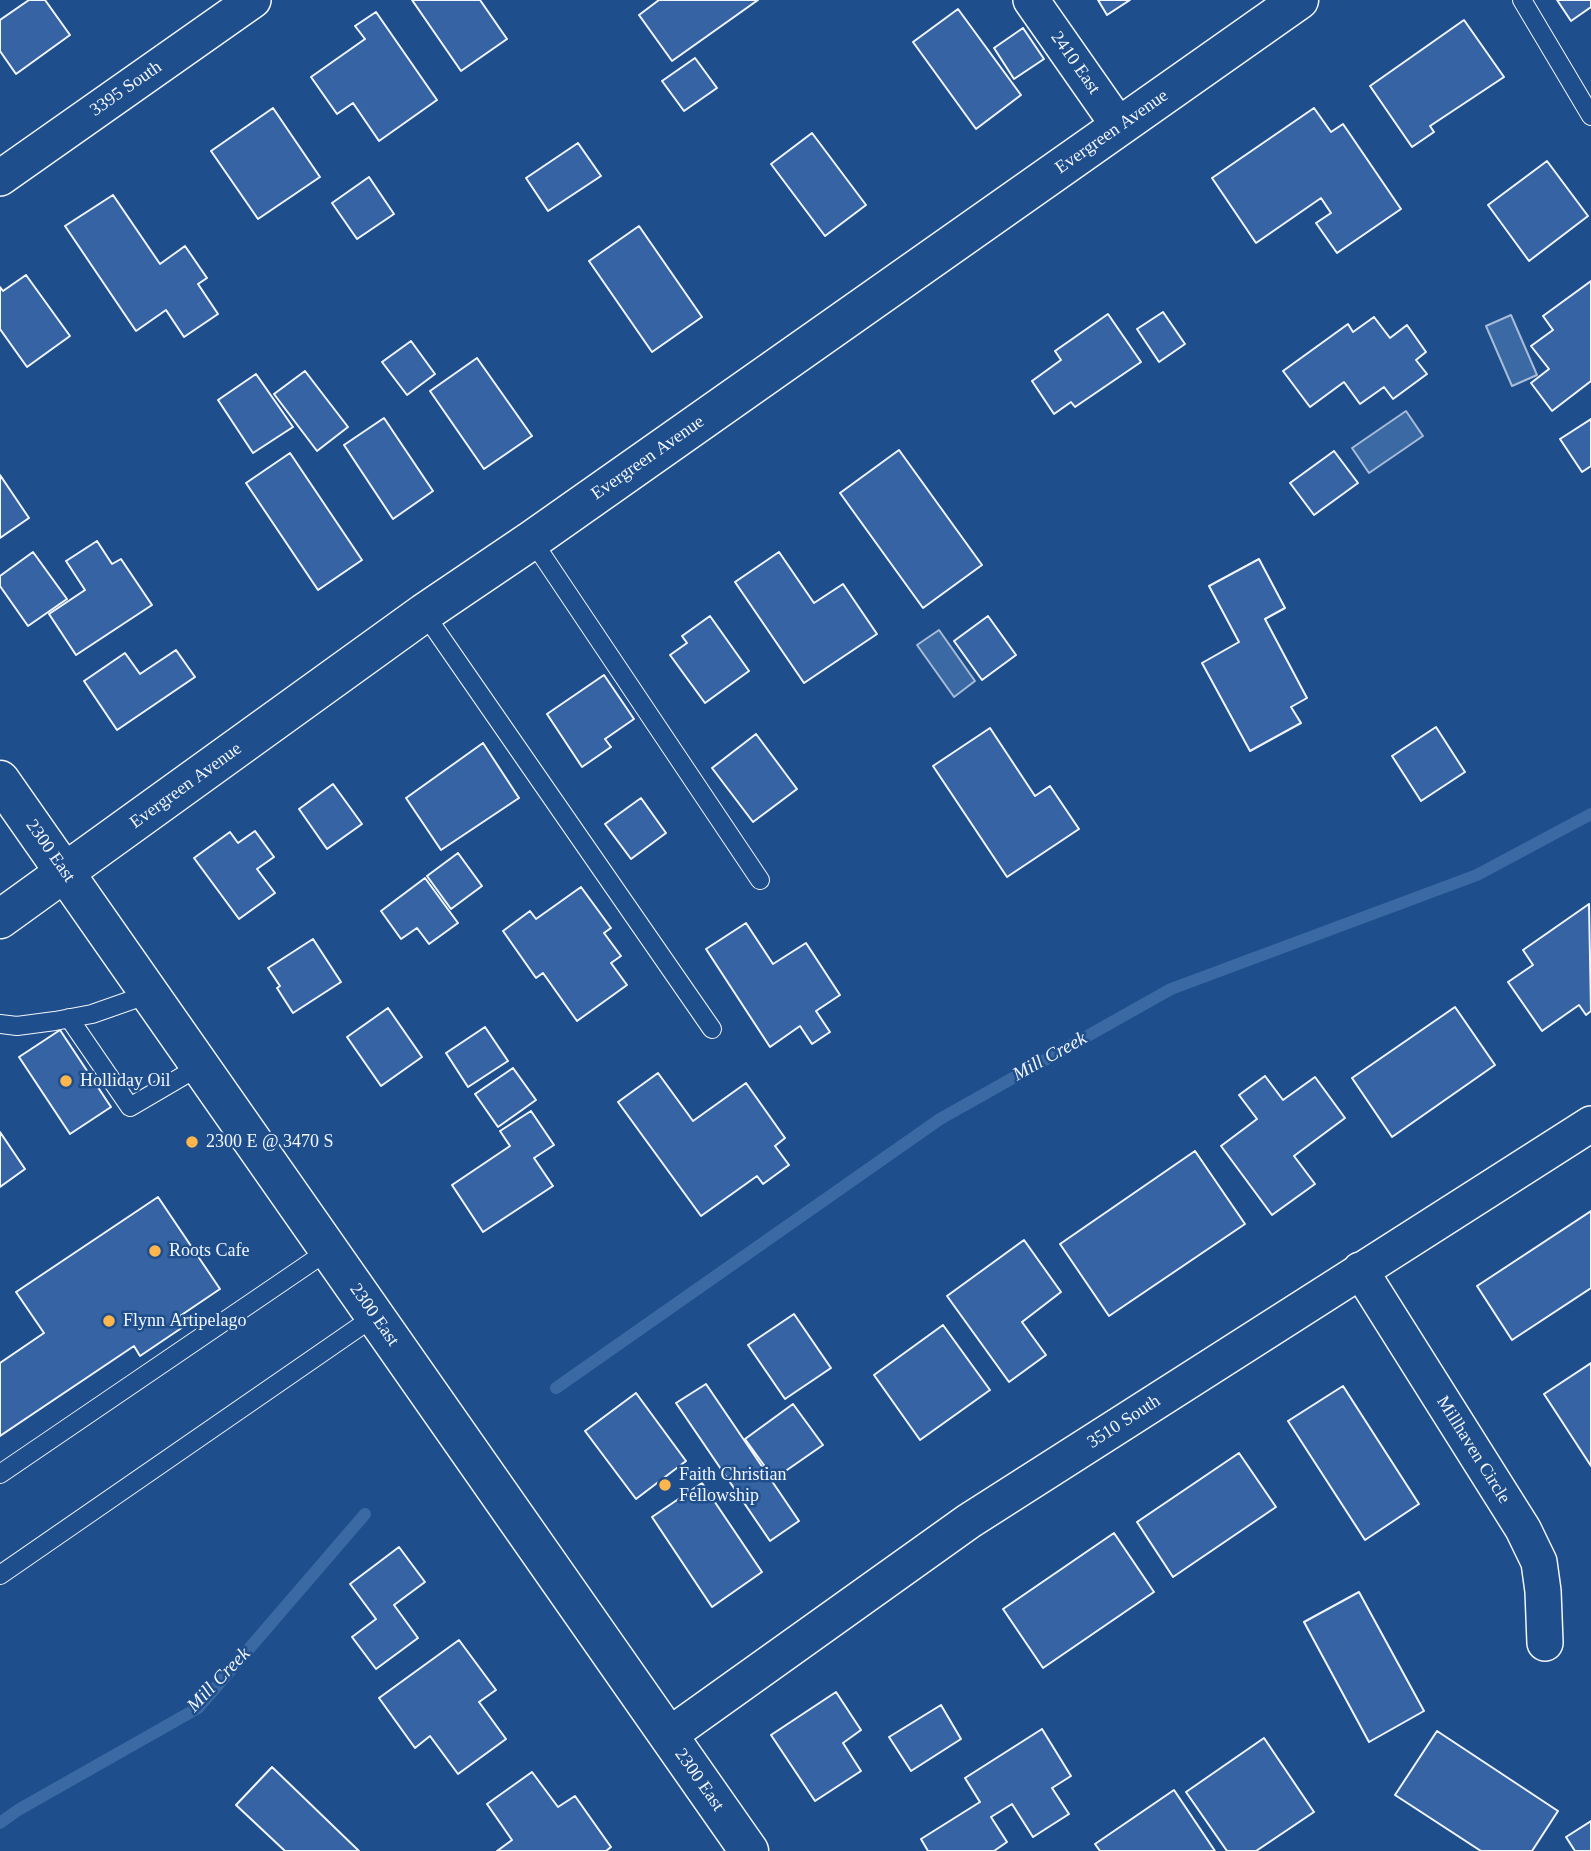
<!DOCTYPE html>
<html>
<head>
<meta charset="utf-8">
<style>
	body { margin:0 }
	canvas { display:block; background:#1f4e8c }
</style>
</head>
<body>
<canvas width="1591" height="1851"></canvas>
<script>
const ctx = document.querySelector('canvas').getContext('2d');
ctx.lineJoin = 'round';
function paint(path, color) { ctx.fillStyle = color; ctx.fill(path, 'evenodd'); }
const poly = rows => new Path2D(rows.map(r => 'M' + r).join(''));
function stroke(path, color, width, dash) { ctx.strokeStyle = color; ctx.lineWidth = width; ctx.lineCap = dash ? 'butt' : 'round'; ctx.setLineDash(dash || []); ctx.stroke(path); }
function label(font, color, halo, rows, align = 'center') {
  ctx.font = font + ' "Times New Roman",serif'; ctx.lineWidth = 5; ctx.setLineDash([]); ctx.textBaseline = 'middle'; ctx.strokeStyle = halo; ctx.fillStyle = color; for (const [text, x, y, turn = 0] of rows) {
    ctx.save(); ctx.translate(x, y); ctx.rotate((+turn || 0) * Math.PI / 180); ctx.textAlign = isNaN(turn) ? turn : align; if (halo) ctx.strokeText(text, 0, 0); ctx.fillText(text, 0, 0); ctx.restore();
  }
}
const water = poly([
	[1511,315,1537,375,1512,386,1486,326,1511,315],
	[1406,411,1423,436,1369,473,1352,448,1406,411],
	[939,630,975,681,954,697,917,645,939,630]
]);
paint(water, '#3b69a3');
stroke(water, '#a8bbd7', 2);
stroke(poly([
	[556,1388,940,1119,1171,989,1477,875,1591,814],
	[0,1823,18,1810,198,1708,365,1514]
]), '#3b69a3', 12);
const building = poly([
	[29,0,45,0,70,35,16,74,0,51,0,20,29,0],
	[412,0,480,0,507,39,461,71,412,0],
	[659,0,758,0,672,61,639,15,659,0],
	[1098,0,1130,0,1107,15,1098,0],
	[1557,0,1591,0,1591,7,1571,21,1557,0],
	[958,9,1021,95,976,129,913,42,958,9],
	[376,12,437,100,379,141,353,103,337,114,311,77,365,39,355,26,376,12],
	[1464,20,1504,77,1430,126,1434,132,1412,147,1370,86,1464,20],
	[1023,28,1044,59,1014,79,994,48,1023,28],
	[695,58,717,88,684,111,662,81,695,58],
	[273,108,320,177,258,219,211,151,273,108],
	[1314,108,1331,132,1343,124,1401,209,1337,253,1316,223,1331,213,1321,198,1256,243,1212,178,1314,108],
	[812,133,866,205,825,236,771,164,812,133],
	[578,143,601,176,548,211,526,178,578,143],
	[1547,161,1588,216,1529,261,1488,205,1547,161],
	[369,177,394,214,357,239,332,203,369,177],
	[113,195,160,264,185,246,207,278,198,284,218,314,184,337,166,310,136,331,65,226,113,195],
	[639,226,702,317,652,352,589,261,639,226],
	[26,275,70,336,27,367,0,329,0,287,3,291,26,275],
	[1591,281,1591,381,1552,411,1531,383,1549,369,1531,346,1553,330,1543,316,1591,281],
	[1163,312,1185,344,1159,362,1137,329,1163,312],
	[1108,314,1141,362,1075,407,1071,402,1054,414,1032,381,1061,360,1055,351,1108,314],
	[1374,317,1390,338,1407,325,1426,352,1416,360,1427,374,1393,399,1384,387,1360,404,1344,382,1310,407,1283,371,1348,324,1353,332,1374,317],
	[411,341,435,374,407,395,382,362,411,341],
	[477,358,532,436,484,469,430,391,477,358],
	[305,371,348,427,317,451,274,394,305,371],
	[256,374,293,427,253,453,218,400,256,374],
	[384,418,433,491,393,519,344,445,384,418],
	[1591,419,1591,466,1582,472,1560,439,1591,419],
	[899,450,982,565,923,608,840,493,899,450],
	[1334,451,1358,483,1314,515,1290,483,1334,451],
	[290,453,362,560,318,590,246,483,290,453],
	[0,475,29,518,0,538,0,475],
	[97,541,112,564,121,559,152,605,76,655,49,614,85,590,66,561,97,541],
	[33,552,67,599,28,626,0,586,0,576,33,552],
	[779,552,814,603,843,584,877,634,804,683,735,582,779,552],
	[1259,559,1285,608,1265,619,1307,698,1291,707,1301,723,1250,751,1202,663,1239,642,1209,586,1259,559],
	[710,616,749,671,705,703,670,655,687,643,682,636,710,616],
	[988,616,1016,655,982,680,954,641,988,616],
	[176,650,195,677,117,730,84,681,125,653,140,674,176,650],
	[604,675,634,719,605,739,611,747,582,767,547,714,604,675],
	[1436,727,1465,772,1421,801,1392,756,1436,727],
	[990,728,1035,796,1050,786,1079,829,1007,877,933,766,990,728],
	[756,734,797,789,753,822,712,768,756,734],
	[483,743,519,798,441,850,406,798,483,743],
	[333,784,362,824,327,849,299,809,333,784],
	[641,798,666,833,631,859,605,824,641,798],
	[255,831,274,857,257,869,275,893,239,919,194,858,230,832,238,843,255,831],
	[458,853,482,886,451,909,427,876,458,853],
	[425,878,458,923,429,944,417,928,401,939,381,911,425,878],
	[581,887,611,928,604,933,621,956,611,963,627,985,577,1021,543,973,536,978,503,931,530,911,536,919,581,887],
	[1589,904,1591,1011,1586,1015,1579,1005,1542,1031,1508,982,1533,965,1523,950,1589,904],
	[746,923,773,964,806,943,840,995,816,1011,830,1032,812,1044,800,1026,770,1047,706,949,746,923],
	[313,939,341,982,293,1013,277,988,280,986,268,968,313,939],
	[1455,1007,1495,1065,1392,1137,1352,1078,1455,1007],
	[388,1008,422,1057,381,1086,347,1037,388,1008],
	[485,1027,508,1061,468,1087,446,1053,485,1027],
	[60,1030,111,1107,70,1134,19,1057,60,1030],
	[513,1068,536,1100,498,1127,475,1094,513,1068],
	[658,1073,693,1121,746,1083,785,1138,775,1146,789,1165,763,1184,757,1176,701,1216,618,1102,658,1073],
	[1265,1076,1283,1100,1315,1077,1345,1118,1294,1156,1315,1184,1272,1215,1221,1146,1257,1119,1239,1095,1265,1076],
	[531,1111,554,1145,534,1158,553,1186,483,1232,452,1185,510,1146,500,1131,531,1111],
	[0,1132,25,1169,0,1187,0,1132],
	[1195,1151,1245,1224,1109,1316,1060,1244,1195,1151],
	[158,1197,220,1289,180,1316,186,1325,140,1356,134,1346,0,1436,0,1363,44,1333,16,1292,158,1197],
	[1591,1211,1591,1288,1512,1340,1477,1286,1591,1211],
	[1024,1240,1061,1292,1022,1322,1046,1355,1009,1382,947,1296,1024,1240],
	[794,1314,831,1368,785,1399,748,1345,794,1314],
	[943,1325,990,1390,920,1440,874,1375,943,1325],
	[1591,1363,1591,1466,1544,1394,1591,1363],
	[706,1384,799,1521,770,1541,676,1403,706,1384],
	[1343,1386,1419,1504,1365,1540,1288,1421,1343,1386],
	[636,1393,686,1461,636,1499,585,1431,636,1393],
	[793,1404,823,1445,774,1479,745,1439,793,1404],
	[1239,1453,1276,1507,1173,1577,1137,1522,1239,1453],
	[702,1483,762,1572,712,1607,652,1517,702,1483],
	[1114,1533,1154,1592,1043,1668,1003,1609,1114,1533],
	[399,1547,425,1582,394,1605,418,1638,376,1669,352,1637,376,1619,350,1584,399,1547],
	[1359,1592,1424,1711,1369,1742,1304,1622,1359,1592],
	[459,1640,496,1690,479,1702,506,1739,458,1774,430,1736,415,1748,379,1698,459,1640],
	[836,1692,861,1730,843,1743,861,1771,815,1801,771,1735,836,1692],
	[941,1705,961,1739,911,1771,889,1737,941,1705],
	[1042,1729,1071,1776,1052,1788,1069,1814,1033,1837,1012,1804,991,1817,1007,1842,994,1851,928,1851,921,1839,980,1802,965,1778,1042,1729],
	[1437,1731,1558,1811,1532,1851,1481,1851,1395,1795,1437,1731],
	[1264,1738,1314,1812,1256,1851,1227,1851,1186,1792,1264,1738],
	[272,1767,359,1851,285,1851,236,1805,272,1767],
	[532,1772,558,1807,575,1796,611,1847,606,1851,497,1851,512,1840,487,1804,532,1772],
	[1174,1790,1215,1851,1100,1851,1095,1844,1174,1790],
	[1591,1821,1591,1851,1575,1851,1566,1837,1591,1821]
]);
paint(building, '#3563a3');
stroke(building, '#f2f6ff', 2);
const service = poly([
	[1522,0,1591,116],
	[532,540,760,880],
	[424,613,712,1029],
	[69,1018,130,1107,200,1066],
	[0,1024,17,1026,55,1021,92,1014,149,994],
	[0,1474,329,1250],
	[0,1575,375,1316]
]);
const minor = poly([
	[1031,0,1119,126],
	[0,178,253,0],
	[1360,1270,1523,1529,1539,1562,1543,1591,1545,1643],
	[668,1736,969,1521,1591,1124]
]);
const tertiary = poly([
	[0,919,424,613,532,540,1299,0]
]);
const secondary = poly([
	[0,780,749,1851]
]);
stroke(service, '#f2f6ff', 20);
stroke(minor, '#f2f6ff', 38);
stroke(tertiary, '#f2f6ff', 41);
stroke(secondary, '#f2f6ff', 41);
stroke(service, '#1f4e8c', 18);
stroke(minor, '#1f4e8c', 35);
stroke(tertiary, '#1f4e8c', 38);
stroke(secondary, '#1f4e8c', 38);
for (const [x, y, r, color] of [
	[66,1081,7,"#ffb74d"],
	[192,1142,7,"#ffb74d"],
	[155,1251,7,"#ffb74d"],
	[109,1321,7,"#ffb74d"],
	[665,1485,7,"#ffb74d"]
]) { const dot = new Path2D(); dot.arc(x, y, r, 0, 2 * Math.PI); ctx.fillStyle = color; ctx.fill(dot); stroke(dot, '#1f4e8c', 2.5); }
label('18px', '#f2f6ff', '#1f4e8c', [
	["2410 East",1075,63,55],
	["3395 South",126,89,-35],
	["Evergreen Avenue",1112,132,-35],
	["Evergreen Avenue",648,458,-35],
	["Evergreen Avenue",186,786,-36],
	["2300 East",50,851,55],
	["2300 East",374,1315,55],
	["3510 South",1124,1422,-33],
	["Millhaven Circle",1473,1450,58],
	["2300 East",699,1780,55]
]);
label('18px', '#f2f6ff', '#1f4e8c', [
	["Holliday Oil",80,1081],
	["2300 E @ 3470 S",206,1142],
	["Roots Cafe",169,1251],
	["Flynn Artipelago",123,1321],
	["Faith Christian",679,1475],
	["Fellowship",679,1496]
], 'left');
label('italic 19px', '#f2f6ff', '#1f4e8c', [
	["Mill Creek",1050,1057,-29],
	["Mill Creek",219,1680,-46]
]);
</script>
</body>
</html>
